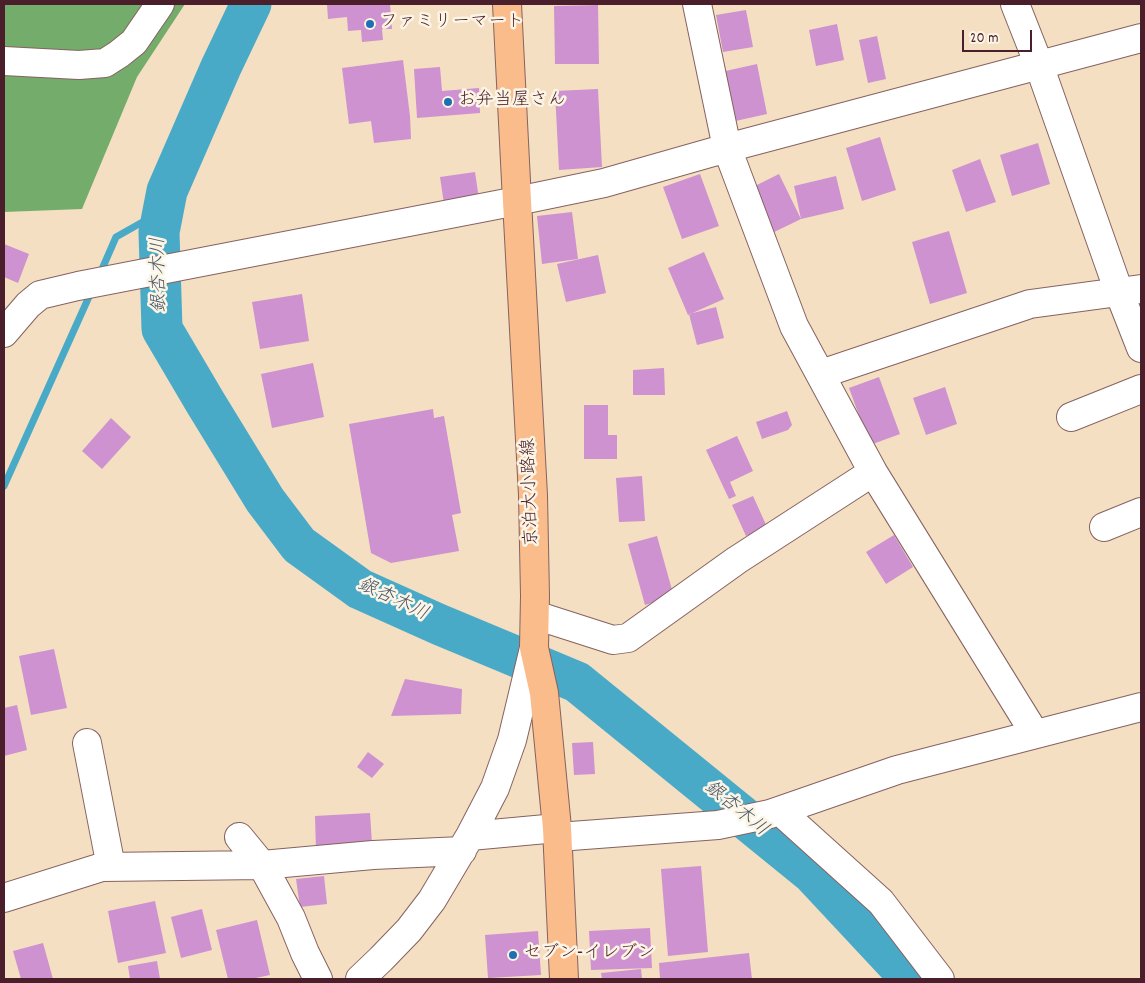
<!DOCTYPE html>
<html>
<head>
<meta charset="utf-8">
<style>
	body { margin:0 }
	#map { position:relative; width:1145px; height:983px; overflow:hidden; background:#f4dfc2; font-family:Dekko,sans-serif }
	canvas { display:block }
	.frame { position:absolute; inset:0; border:5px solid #4a1f2b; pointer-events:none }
	.scale { position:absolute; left:962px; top:30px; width:70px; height:22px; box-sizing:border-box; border:2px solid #4a1f2b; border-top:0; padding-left:6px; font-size:15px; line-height:18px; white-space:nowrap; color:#4a1f2b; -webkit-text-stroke:4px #fcf5e5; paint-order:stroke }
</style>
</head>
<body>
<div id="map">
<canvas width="1145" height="983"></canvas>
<div class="frame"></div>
<div class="scale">20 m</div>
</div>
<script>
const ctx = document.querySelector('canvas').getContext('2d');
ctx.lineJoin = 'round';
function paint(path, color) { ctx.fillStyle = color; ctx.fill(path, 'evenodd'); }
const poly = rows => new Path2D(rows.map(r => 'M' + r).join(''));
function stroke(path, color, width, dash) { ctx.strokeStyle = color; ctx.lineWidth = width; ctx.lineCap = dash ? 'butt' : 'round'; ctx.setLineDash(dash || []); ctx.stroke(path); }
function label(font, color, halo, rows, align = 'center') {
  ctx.font = font + ' Dekko,"Klee One",sans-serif'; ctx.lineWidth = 5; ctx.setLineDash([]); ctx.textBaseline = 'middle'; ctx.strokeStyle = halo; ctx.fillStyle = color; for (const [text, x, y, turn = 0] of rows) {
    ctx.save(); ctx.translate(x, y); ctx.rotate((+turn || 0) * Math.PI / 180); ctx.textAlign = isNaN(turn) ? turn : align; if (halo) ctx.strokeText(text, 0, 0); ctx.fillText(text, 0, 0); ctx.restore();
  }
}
paint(poly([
	[4,4,185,4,137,77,82,209,4,212]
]), '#74ac6b');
stroke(poly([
	[99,276,116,237,162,211,167,191],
	[4,486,92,290]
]), '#49aac8', 7);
stroke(poly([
	[251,4,221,67,167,191,159,232,162,329,205,402,265,500,299,545,360,589,438,624,577,682,812,873,911,979]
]), '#49aac8', 41);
paint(poly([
	[327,4,390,4,392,29,382,29,383,40,362,42,361,30,348,31,347,17,328,19],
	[598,5,599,64,555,64,554,6],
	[746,10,753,47,723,52,716,15],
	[837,24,844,60,816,66,809,30],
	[877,36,886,79,868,83,859,40],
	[403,60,410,116,411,139,374,143,371,121,349,124,342,68],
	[757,64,767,114,731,122,721,72],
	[440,67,442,91,479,88,480,113,417,118,414,69],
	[598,89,602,167,559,170,555,91],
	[880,137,896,190,862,201,846,148],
	[1038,143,1050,184,1012,196,1000,155],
	[980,159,996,202,966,212,952,170],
	[475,172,479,199,444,204,440,177],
	[700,174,719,226,682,239,663,187],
	[779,174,801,219,794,186,836,176,844,209,801,219,768,235,747,190],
	[572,212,578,259,542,264,537,216],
	[949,231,967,293,930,304,912,242],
	[4,244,29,254,18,283,4,277],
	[704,252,724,299,688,315,668,268],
	[598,255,606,293,566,302,557,264],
	[302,294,309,341,260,349,252,302],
	[716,307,724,338,697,345,689,314],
	[313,363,324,417,272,428,261,374],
	[664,368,665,395,633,395,633,370],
	[879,377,900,434,870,445,849,388],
	[945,387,957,424,926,435,913,398],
	[584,405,608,405,608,435,617,435,617,459,584,459],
	[433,409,434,418,444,416,461,513,452,515,459,551,391,563,371,553,349,424],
	[787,411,792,425,788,430,762,439,756,422],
	[111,418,131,437,102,469,82,451],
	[737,436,753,471,730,482,736,496,729,499,706,450],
	[642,476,645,521,619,522,616,478],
	[753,496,767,527,746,536,732,505],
	[894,535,913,567,886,584,866,552],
	[657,536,674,597,645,605,628,544],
	[54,649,67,708,31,715,19,656],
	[405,679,462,689,461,714,391,716],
	[17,705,27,750,4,756,4,708],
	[593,742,595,774,574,775,572,743],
	[368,752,384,764,372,778,357,767],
	[370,813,372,844,316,850,315,816],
	[701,866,708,952,668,956,661,869],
	[324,876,327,904,300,907,296,879],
	[155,901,166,953,118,963,108,911],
	[202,909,212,950,181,958,171,917],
	[257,920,270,975,251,979,228,979,216,930],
	[650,928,652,968,591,970,589,931],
	[538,931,541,975,488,978,485,935],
	[43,943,53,979,21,979,13,951],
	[749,953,752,979,660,979,659,963],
	[157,961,160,979,130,979,128,966],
	[641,969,642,979,602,979,601,973]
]), '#cd92cf');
const minor = poly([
	[697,4,727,148,794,326,873,472,1035,734],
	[1015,4,1039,65,1119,292,1141,348],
	[4,61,79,65,105,63,119,54,134,42,160,4],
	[4,333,28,305,40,295,78,286,517,201,604,183,727,148,1141,38],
	[821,374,1030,304,1141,289],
	[1071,417,1141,389],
	[1104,527,1141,512],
	[535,615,613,640,628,638,737,560,873,472],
	[87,743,111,867],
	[780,811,881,902,940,979],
	[470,836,557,828],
	[239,837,262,865,291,918,305,953,318,979],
	[558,837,718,825,770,814,897,770,1141,707],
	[4,898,102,867,262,865,373,855,462,851],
	[360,979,381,959,409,930,432,900,470,836,495,788,512,740,534,648]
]);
const major = poly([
	[507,4,517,201,533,495,535,596,534,648,544,693,557,828,564,979]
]);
stroke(minor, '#866260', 30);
stroke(major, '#866260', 30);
stroke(minor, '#fff', 28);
stroke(major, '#fabc8b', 28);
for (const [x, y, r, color] of [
	[370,24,5,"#1f6fb2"],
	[448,102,5,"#1f6fb2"],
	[513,955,5,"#1f6fb2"]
]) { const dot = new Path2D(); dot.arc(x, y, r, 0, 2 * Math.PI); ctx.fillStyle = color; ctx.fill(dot); stroke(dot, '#fcf5e5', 2); }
label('18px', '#4a1f2b', '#fcf5e5', [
	["ファミリーマート",380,24],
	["お弁当屋さん",458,102],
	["セブン-イレブン",523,955]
], 'left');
label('18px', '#4a1f2b', '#fcf5e5', [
	["京泊大小路線",532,492,-92]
]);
label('italic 19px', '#4a576a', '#fcf5e5', [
	["銀杏木川",161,275,-91],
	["銀杏木川",392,601,25],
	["銀杏木川",735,810,39]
]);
</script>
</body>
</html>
